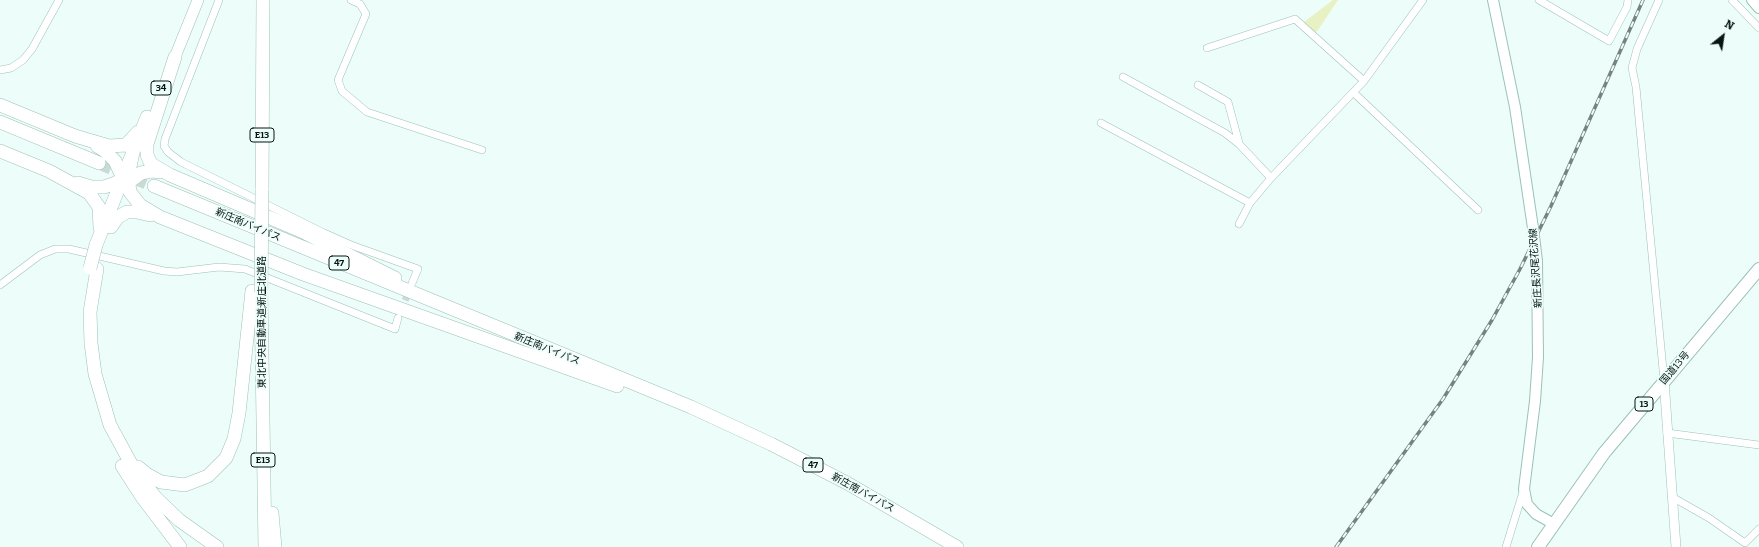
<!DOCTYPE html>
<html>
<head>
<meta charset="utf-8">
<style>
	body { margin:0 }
	#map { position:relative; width:1759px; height:547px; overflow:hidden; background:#edfdf9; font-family:Bitter,serif }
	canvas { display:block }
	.north { position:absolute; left:1703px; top:16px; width:40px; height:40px; -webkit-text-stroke:3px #edfdf9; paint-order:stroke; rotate:30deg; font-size:11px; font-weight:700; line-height:16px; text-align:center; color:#071613 }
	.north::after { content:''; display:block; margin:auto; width:14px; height:18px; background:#071613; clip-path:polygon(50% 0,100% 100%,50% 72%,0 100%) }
</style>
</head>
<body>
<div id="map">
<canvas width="1759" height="547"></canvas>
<div class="north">N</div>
</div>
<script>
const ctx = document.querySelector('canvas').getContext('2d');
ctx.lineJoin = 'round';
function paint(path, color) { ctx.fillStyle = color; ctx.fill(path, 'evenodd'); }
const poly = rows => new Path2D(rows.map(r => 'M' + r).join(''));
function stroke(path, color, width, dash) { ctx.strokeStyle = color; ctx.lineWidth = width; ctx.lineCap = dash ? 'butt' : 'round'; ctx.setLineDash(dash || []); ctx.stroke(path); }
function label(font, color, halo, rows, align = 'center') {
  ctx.font = font + ' Bitter,"Noto Sans JP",serif'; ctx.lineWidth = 3.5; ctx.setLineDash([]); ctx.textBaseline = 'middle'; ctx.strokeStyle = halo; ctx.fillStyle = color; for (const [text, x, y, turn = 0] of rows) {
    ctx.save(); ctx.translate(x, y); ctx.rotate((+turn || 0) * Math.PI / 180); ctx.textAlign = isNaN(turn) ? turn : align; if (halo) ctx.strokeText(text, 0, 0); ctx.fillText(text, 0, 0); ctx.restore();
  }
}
paint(poly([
	[1333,0,1338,0,1318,30,1315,33,1305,25,1304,22]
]), '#e7f1c3');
stroke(poly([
	[401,310,410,289]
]), '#cadad6', 7, [7, 3.5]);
stroke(poly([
	[99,163,154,186]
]), '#cadad6', 13, [13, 6]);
const minor = poly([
	[219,0,165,139,164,146,168,152,181,162,324,233,351,245,418,269,412,283],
	[351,0,360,4,366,14,338,80,342,91,367,112,482,150],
	[1539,0,1609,41,1627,7,1628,0],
	[1659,0,1637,49,1632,68,1636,87,1664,380],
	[1732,0,1759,28],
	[1207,48,1295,19,1364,81],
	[0,70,11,68,23,60,32,49,59,0],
	[1123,77,1225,133,1239,144,1271,178],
	[1198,85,1228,102,1239,143],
	[1354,93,1478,210],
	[1101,123,1250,203],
	[1239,224,1250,203,1271,178,1364,81,1423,0],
	[0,285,40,255,55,249,69,249,164,271,177,272,219,267,245,269,395,329,398,318],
	[1667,433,1759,445],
	[1672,497,1709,518,1745,543,1759,529],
	[1506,547,1523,492]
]);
const tertiary = poly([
	[1664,380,1676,547]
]);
const secondary = poly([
	[1493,0,1515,107,1533,228],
	[1752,0,1759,8],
	[1537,261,1538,357,1535,401,1524,489,1527,504,1536,514,1554,524]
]);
const primary = poly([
	[175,57,198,0]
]);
const trunk = poly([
	[1538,547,1604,453,1759,269]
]);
const motorway = poly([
	[175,57,147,144,147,155,151,164,170,175,301,231,395,278],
	[0,105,75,136,109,146,126,145,138,132],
	[0,122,99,163],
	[97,146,105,151,115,161,121,174,122,182],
	[0,151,49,171,89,193,99,207,100,228],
	[133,152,128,177,130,192,140,205,160,217,303,274,617,386],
	[78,183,91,187,104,187,116,183,123,178],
	[124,186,141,173,152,171,161,172],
	[154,186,691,407,771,444,847,483,957,547],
	[262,190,263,0],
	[111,227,118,217,127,212,137,212,150,215],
	[96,245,147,117],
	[97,269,90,312,91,343,95,374,110,425,135,471,156,498,179,520,217,547],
	[261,292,265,547],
	[122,466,142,497,180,547],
	[138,467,148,475,161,482,185,485,208,476,226,458,234,439,239,413,252,291],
	[272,513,275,547]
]);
stroke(minor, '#9bc2b9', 8);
stroke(tertiary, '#9bc2b9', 10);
stroke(secondary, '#9bc2b9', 12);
stroke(primary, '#9bc2b9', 12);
stroke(trunk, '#9bc2b9', 14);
stroke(motorway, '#9bc2b9', 14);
stroke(minor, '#fff', 7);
stroke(tertiary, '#fff', 9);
stroke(secondary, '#fff', 10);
stroke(primary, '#fff', 11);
stroke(trunk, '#fff', 12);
stroke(motorway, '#fff', 13);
const rail = poly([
	[1336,547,1443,399,1492,320,1520,269,1551,206,1643,0]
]);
stroke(rail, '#758481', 3.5);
stroke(rail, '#edfdf9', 2, [6]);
const secondaryBridge = poly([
	[1533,228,1537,261]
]);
const motorwayBridge = poly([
	[90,268,96,245],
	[261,292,262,190]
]);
stroke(secondaryBridge, '#9bc2b9', 12, []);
stroke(motorwayBridge, '#9bc2b9', 14, []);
stroke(secondaryBridge, '#fff', 10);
stroke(motorwayBridge, '#fff', 13);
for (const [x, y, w] of [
	[161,88,20],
	[262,135,24],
	[339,263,20],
	[1644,404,18],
	[263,460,24],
	[813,465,20]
]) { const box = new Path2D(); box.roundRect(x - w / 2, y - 7, w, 14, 3); ctx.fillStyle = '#edfdf9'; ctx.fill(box); stroke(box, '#071613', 1); }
label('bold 9px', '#071613', null, [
	["34",161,88],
	["E13",262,135],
	["47",339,263],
	["13",1644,404],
	["E13",263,460],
	["47",813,465]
]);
label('10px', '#071613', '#edfdf9', [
	["新庄南バイパス",248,225,23],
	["新庄長沢尾花沢線",1536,268,-94],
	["東北中央自動車道;新庄北道路",262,322,-90],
	["新庄南バイパス",547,349,22],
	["国道13号",1675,368,-50],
	["新庄南バイパス",863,493,29]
]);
</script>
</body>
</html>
